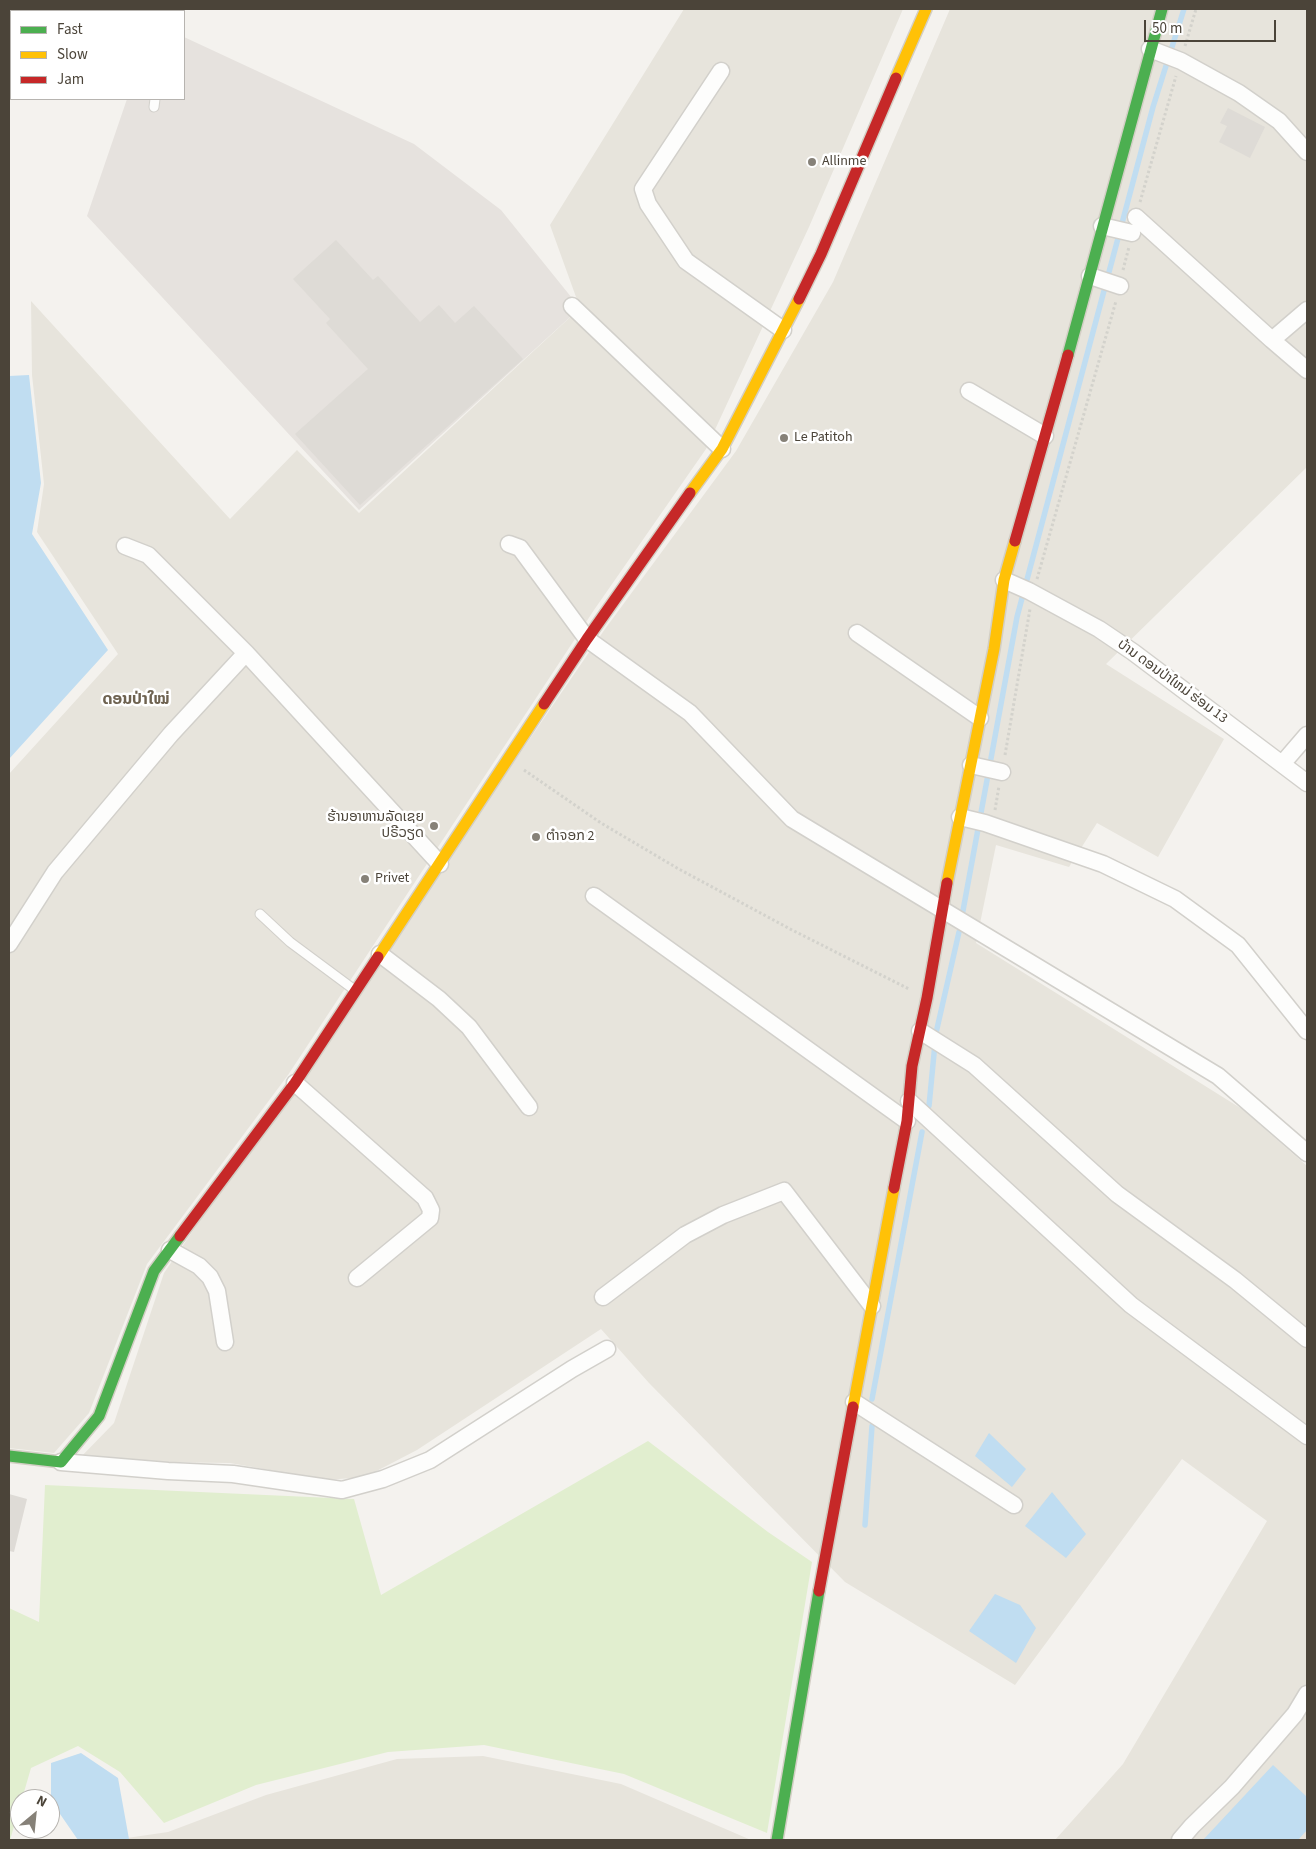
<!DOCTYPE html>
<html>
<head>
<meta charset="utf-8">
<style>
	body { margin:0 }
	#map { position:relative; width:1316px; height:1849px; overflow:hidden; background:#f4f2ee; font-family:"Source Sans 3",sans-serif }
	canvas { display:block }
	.frame { position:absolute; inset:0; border:10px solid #4b4439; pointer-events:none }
	.legend { position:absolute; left:10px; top:10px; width:175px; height:90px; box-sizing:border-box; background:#fff; border:1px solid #b7b4b0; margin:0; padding:6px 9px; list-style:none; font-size:15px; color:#4b4439 }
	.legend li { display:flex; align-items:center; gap:10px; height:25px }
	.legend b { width:25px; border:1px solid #b7b4b0 }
	.north { position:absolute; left:10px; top:1789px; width:50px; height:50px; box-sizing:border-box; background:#fff; border:1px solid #b7b4b0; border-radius:50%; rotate:28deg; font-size:14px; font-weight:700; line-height:20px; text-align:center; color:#4b4439 }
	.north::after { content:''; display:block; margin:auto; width:18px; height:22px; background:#868178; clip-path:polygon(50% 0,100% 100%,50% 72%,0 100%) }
	.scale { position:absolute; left:1144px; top:20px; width:132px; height:22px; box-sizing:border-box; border:2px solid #4b4439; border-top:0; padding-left:6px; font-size:15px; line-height:18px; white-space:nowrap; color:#4b4439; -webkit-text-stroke:4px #fff; paint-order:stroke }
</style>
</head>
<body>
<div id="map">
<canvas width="1316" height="1849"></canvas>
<div class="frame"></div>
<ul class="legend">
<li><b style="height:6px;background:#4caf50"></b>Fast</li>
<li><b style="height:6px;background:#ffc107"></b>Slow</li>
<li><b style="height:6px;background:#c62828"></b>Jam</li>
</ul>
<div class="north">N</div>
<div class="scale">50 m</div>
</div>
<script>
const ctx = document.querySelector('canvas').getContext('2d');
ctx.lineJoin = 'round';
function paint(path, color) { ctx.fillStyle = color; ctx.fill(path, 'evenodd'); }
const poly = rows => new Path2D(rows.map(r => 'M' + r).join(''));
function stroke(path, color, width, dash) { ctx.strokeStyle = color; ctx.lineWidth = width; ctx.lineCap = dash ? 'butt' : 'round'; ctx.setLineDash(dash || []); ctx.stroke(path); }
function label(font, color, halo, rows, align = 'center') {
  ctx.font = font + ' "Source Sans 3","Noto Sans Lao",sans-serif'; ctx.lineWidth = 5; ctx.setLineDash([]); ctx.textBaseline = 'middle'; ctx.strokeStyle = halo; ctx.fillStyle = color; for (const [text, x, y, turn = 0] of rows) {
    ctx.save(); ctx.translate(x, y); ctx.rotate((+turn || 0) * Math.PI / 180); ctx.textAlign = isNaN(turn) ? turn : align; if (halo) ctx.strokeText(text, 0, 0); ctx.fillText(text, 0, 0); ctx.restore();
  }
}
paint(poly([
	[684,9,903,9,809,227,706,449,594,610,288,1075,147,1264,89,1413,54,1453,9,1448,9,774,118,654,37,532,44,484,32,375,31,301,230,519,297,450,359,513,580,308,550,225],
	[950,9,1307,9,1307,467,1106,664,1224,739,1158,857,1097,823,1069,867,996,845,976,943,1242,1109,1307,1166,1307,1840,1055,1840,1123,1764,1267,1521,1182,1459,1015,1685,845,1582,649,1383,601,1329,417,1450,365,1477,326,1480,230,1463,77,1461,114,1423,164,1273,605,629,736,451,833,282],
	[483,1756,621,1784,751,1840,113,1840,168,1832,266,1795,397,1759]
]), '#e7e4dc');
paint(poly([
	[184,37,414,144,501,210,580,308,359,510,87,216,127,99,184,99]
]), '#e6e2de');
paint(poly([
	[648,1441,768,1532,812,1562,767,1833,624,1774,484,1745,388,1752,256,1785,164,1823,120,1772,78,1746,31,1768,22,1799,20,1799,20,1806,10,1840,9,1840,9,1608,39,1622,45,1485,354,1499,381,1595]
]), '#e1eecf');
paint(poly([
	[29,375,41,483,32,534,108,650,9,759,9,376],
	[989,1433,1026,1469,1012,1487,975,1456],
	[1052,1492,1086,1534,1066,1558,1025,1526],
	[995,1594,1020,1605,1036,1628,1016,1663,969,1631],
	[81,1753,118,1778,129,1839,78,1840,51,1801,51,1763],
	[1273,1765,1307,1797,1307,1830,1298,1840,1203,1840]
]), '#c0ddf1');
stroke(poly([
	[962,916,1017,617,1153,107,1184,9],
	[929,1106,936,1033,959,932],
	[872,1399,922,1132],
	[865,1525,872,1426]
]), '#c0ddf1', 5.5);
paint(poly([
	[1228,108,1265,127,1250,158,1219,142,1227,126,1220,123],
	[336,240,373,280,378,276,420,322,439,305,455,323,474,306,523,359,360,505,295,434,368,369,326,323,330,319,293,279],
	[9,1494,27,1499,14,1552,9,1551]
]), '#dedbd6');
const lane = poly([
	[159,11,159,9],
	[154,107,155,99],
	[260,914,290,942,356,991]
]);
const street = poly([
	[1150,49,1181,61,1239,93,1279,121,1307,152],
	[721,71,643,189,648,204,686,261,783,330],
	[1136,217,1272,340,1307,370],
	[1102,226,1132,233],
	[1090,276,1120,286],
	[572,306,722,449],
	[1272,340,1307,310],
	[969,391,1045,436],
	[509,544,520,548,587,639,690,713,792,819,1218,1076,1307,1153],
	[125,546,148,555,246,653,440,864],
	[1004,580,1029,591,1099,629,1133,652,1307,783],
	[857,633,980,718],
	[1282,764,1307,735],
	[971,765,1002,772],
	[960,817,985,823,1103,864,1175,899,1238,945,1307,1031],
	[594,896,907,1121],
	[9,944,55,872,171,734,246,653],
	[380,954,439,999,469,1027,529,1107],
	[920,1031,974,1065,1117,1194,1235,1280,1307,1339],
	[295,1083,425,1198,431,1210,430,1218,357,1278],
	[909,1101,1131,1305,1307,1436],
	[170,1250,199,1266,210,1277,217,1291,225,1342],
	[603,1297,685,1235,723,1215,784,1191,872,1306],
	[854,1402,1014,1505],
	[61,1462,168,1471,233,1474,342,1490,383,1479,430,1460,572,1369,607,1349],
	[1180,1840,1192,1826,1232,1787,1295,1714,1307,1694]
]);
const fast = poly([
	[1068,355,1162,9],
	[9,1456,61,1462,99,1416,154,1271,180,1236],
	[777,1840,819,1591]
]);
const slow = poly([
	[896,78,926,9],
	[690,493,722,449,799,299],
	[947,883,994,649,1004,580,1015,541],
	[378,957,544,704],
	[853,1407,894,1188]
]);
const jam = poly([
	[799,299,821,254,896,78],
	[1015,541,1068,355],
	[544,704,587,639,690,493],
	[894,1188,907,1121,912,1066,927,998,947,883],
	[180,1236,295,1083,378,957],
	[819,1591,853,1407]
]);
stroke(lane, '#d2d0cb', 11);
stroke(street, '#d2d0cb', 19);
stroke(fast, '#d3cfc5', 14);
stroke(slow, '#d3cfc5', 14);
stroke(jam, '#d3cfc5', 14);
stroke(poly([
	[1185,46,1196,9],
	[1140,202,1176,76],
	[1123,270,1129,247],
	[1037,579,1116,301],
	[1005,755,1030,609],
	[524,770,601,823,677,868,792,930,909,989],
	[995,810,999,786]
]), '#d3d2cc', 3, [2.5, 2.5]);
stroke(lane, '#fdfdfc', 9);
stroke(street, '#fdfdfc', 16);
stroke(fast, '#4caf50', 11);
stroke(slow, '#ffc107', 11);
stroke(jam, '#c62828', 11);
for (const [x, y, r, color] of [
	[812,162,5,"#868178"],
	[784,438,5,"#868178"],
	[434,826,5,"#868178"],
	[536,837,5,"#868178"],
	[365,879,5,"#868178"]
]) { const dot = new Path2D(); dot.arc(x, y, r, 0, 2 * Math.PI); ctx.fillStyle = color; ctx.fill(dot); stroke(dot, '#fff', 2); }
label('14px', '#4b4439', '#fff', [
	["Allinme",822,162],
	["Le Patitoh",794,438],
	["ຮ້ານອາຫານລັດເຊຍ",424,818,"right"],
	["ປຣີວຽດ",424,834,"right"],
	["ຕຳຈອກ 2",546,837],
	["Privet",375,879]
], 'left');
label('14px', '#4b4439', '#fff', [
	["ບ້ານ ດອນປ່າໃຫມ່ ຮ່ອມ 13",1172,682,36]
]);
label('bold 16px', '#6e6250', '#fff', [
	["ດອນປ່າໃໝ່",136,700]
]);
</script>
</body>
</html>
